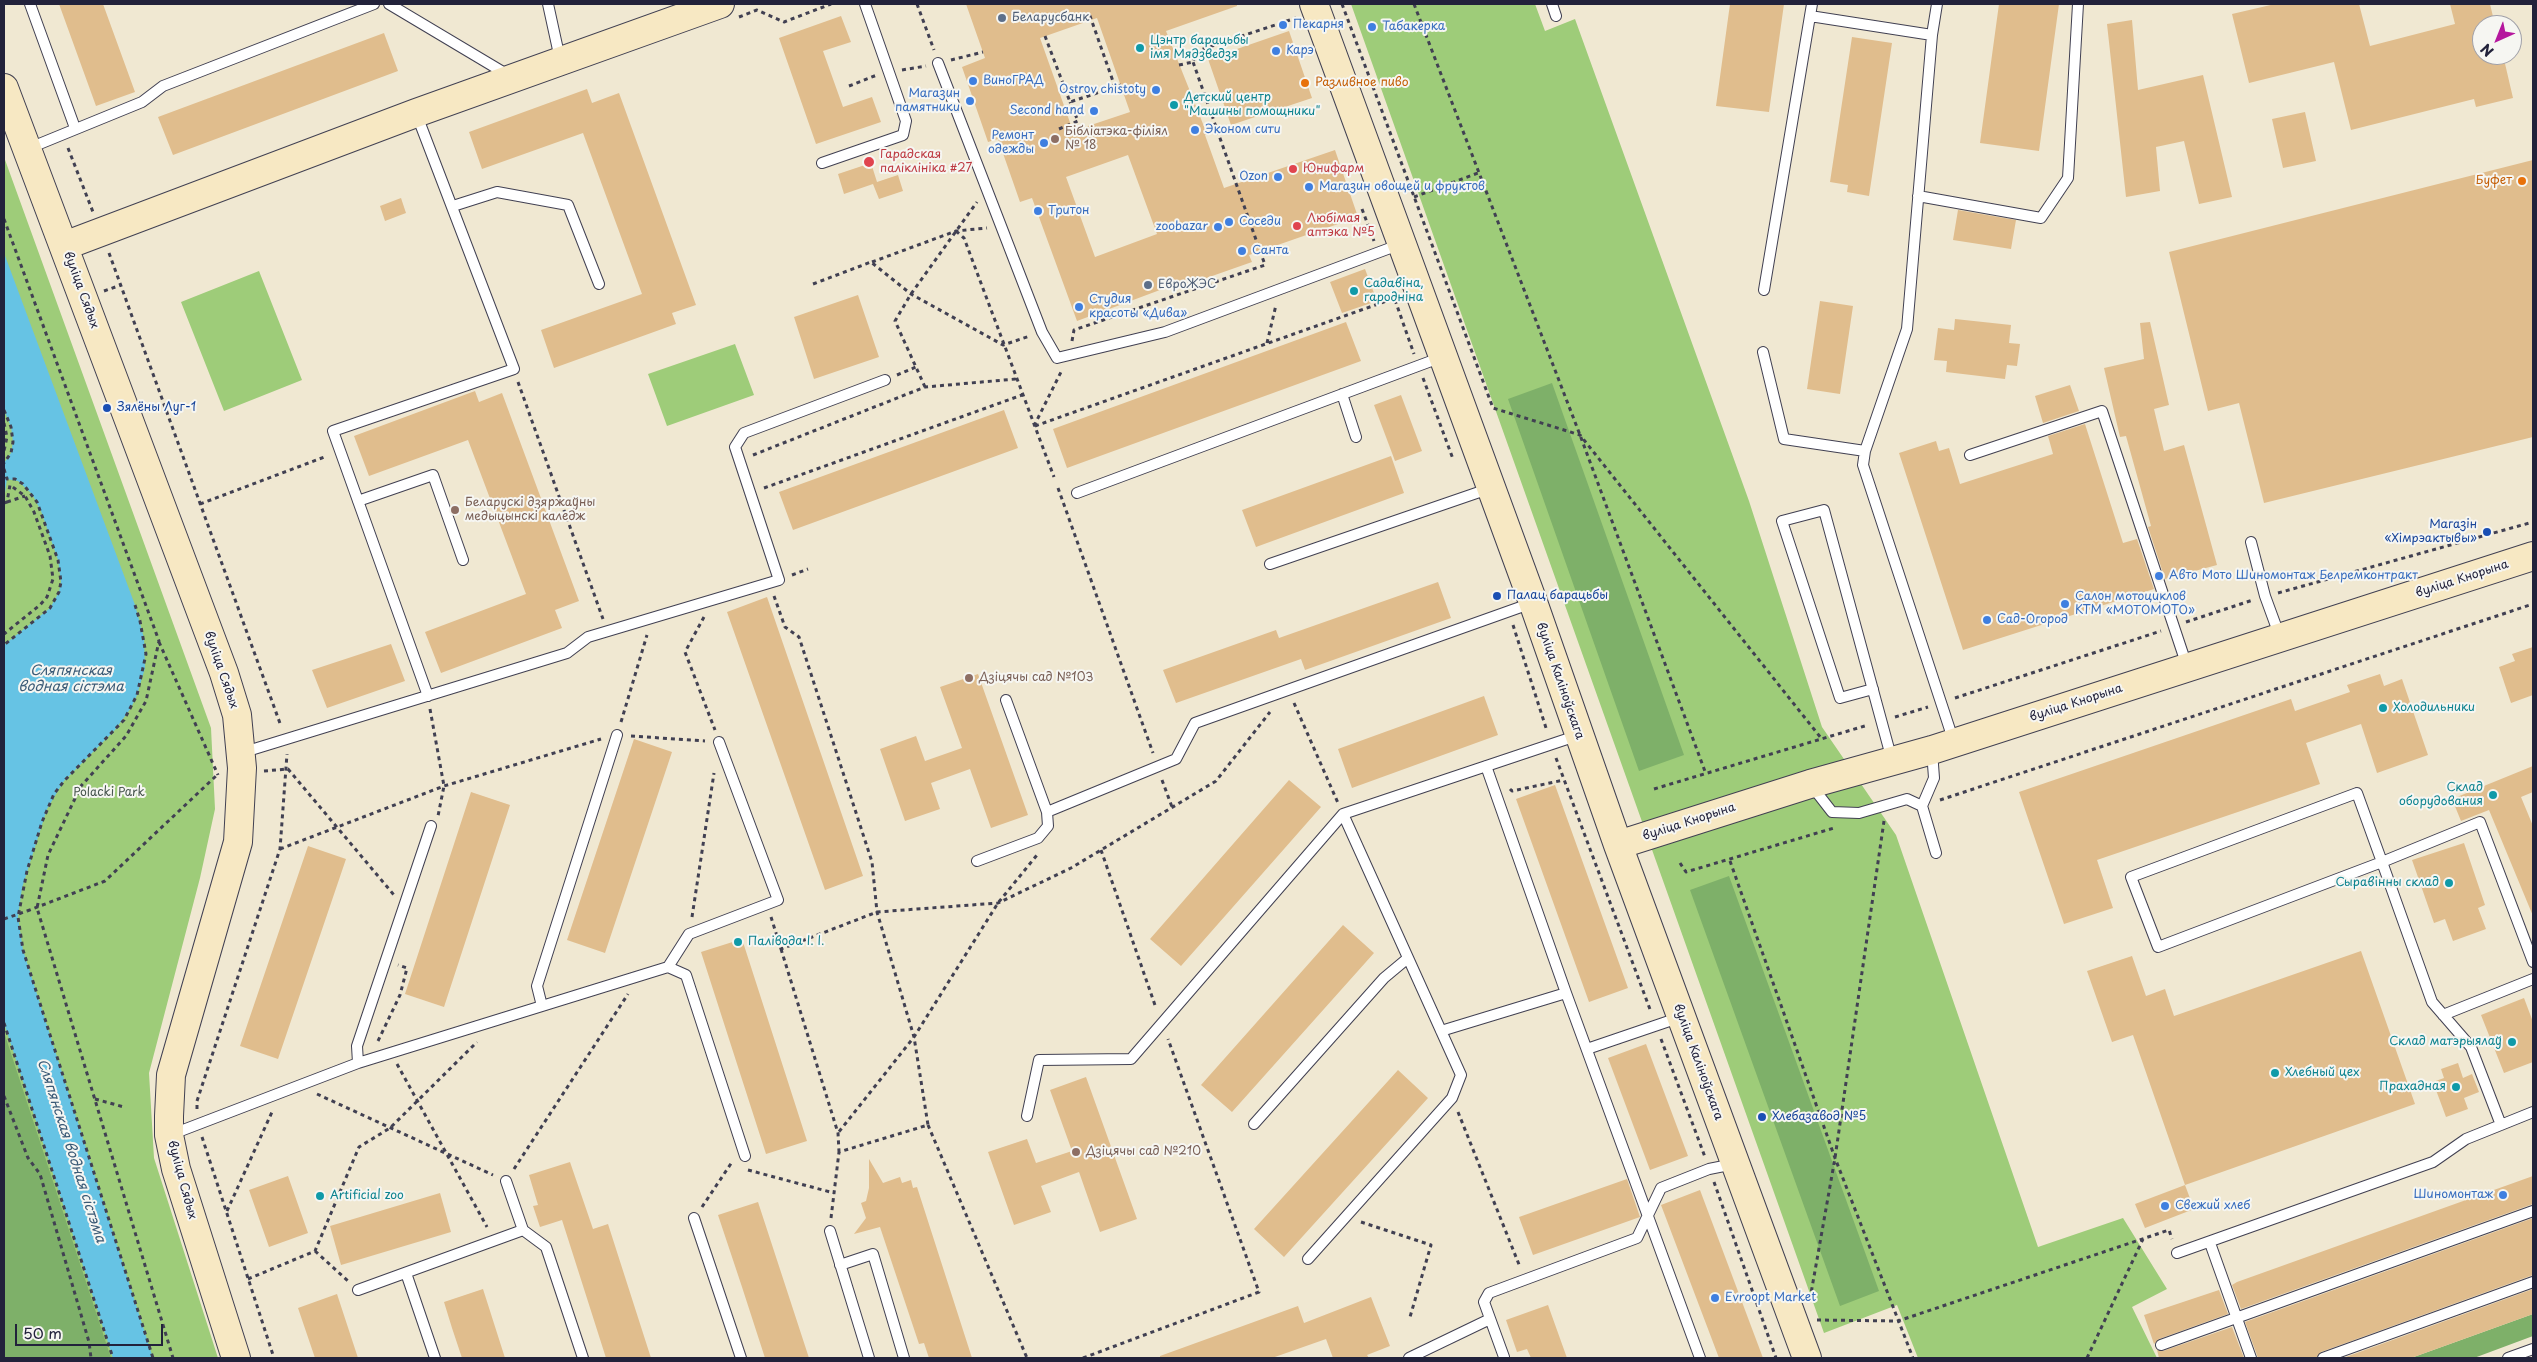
<!DOCTYPE html>
<html>
<head>
<meta charset="utf-8">
<style>
	body { margin:0 }
	#map { position:relative; width:2537px; height:1362px; overflow:hidden; background:#f0e8d2; font-family:"Playpen Sans",sans-serif }
	canvas { display:block }
	.frame { position:absolute; inset:0; border:5px solid #22223b; pointer-events:none }
	.north { position:absolute; left:2472px; top:15px; width:50px; height:50px; box-sizing:border-box; background:#f6f6f2; border:1px solid #a1a1a9; border-radius:50%; rotate:224deg; font-size:14px; font-weight:700; line-height:20px; text-align:center; color:#22223b }
	.north::after { content:''; display:block; margin:auto; width:18px; height:22px; background:#b5179e; clip-path:polygon(50% 0,100% 100%,50% 72%,0 100%) }
	.scale { position:absolute; left:15px; top:1324px; width:148px; height:22px; box-sizing:border-box; border:2px solid #22223b; border-top:0; padding-left:6px; font-size:15px; line-height:18px; white-space:nowrap; color:#22223b; -webkit-text-stroke:4px #f6f6f2; paint-order:stroke }
</style>
</head>
<body>
<div id="map">
<canvas width="2537" height="1362"></canvas>
<div class="frame"></div>
<div class="north">N</div>
<div class="scale">50 m</div>
</div>
<script>
const ctx = document.querySelector('canvas').getContext('2d');
ctx.lineJoin = 'round';
function paint(path, color) { ctx.fillStyle = color; ctx.fill(path, 'evenodd'); }
const poly = rows => new Path2D(rows.map(r => 'M' + r).join(''));
function stroke(path, color, width, dash) { ctx.strokeStyle = color; ctx.lineWidth = width; ctx.lineCap = dash ? 'butt' : 'round'; ctx.setLineDash(dash || []); ctx.stroke(path); }
function label(font, color, halo, rows, align = 'center') {
  ctx.font = font + ' "Playpen Sans",sans-serif'; ctx.lineWidth = 4; ctx.setLineDash([]); ctx.textBaseline = 'middle'; ctx.strokeStyle = halo; ctx.fillStyle = color; for (const [text, x, y, turn = 0] of rows) {
    ctx.save(); ctx.translate(x, y); ctx.rotate((+turn || 0) * Math.PI / 180); ctx.textAlign = isNaN(turn) ? turn : align; if (halo) ctx.strokeText(text, 0, 0); ctx.fillText(text, 0, 0); ctx.restore();
  }
}
paint(poly([
	[1351,4,1535,4,1545,31,1575,19,1749,501,1822,727,1896,835,2038,1247,2123,1218,2167,1289,2132,1307,2157,1358,1918,1358,1897,1305,1824,1333],
	[4,157,211,728,215,809,200,878,149,1073,154,1158,218,1358,4,1358],
	[259,271,302,380,224,411,181,302],
	[735,344,754,395,667,426,648,374]
]), '#9ecc79');
paint(poly([
	[1552,383,1684,755,1639,771,1508,399],
	[1729,876,1879,1291,1840,1306,1690,890],
	[4,1032,111,1358,4,1358],
	[2533,1314,2533,1336,2474,1358,2411,1358]
]), '#7eb069');
paint(poly([
	[4,253,135,605,144,638,145,668,137,695,131,708,114,731,64,781,47,809,22,888,18,917,23,950,153,1358,113,1358,4,1023,4,645,50,608,59,592,61,582,58,560,41,511,32,494,18,481,7,479,4,499,4,463,11,453,13,442,11,427,4,410]
]), '#66c3e4');
paint(poly([
	[59,4,103,4,135,92,96,106],
	[966,4,1237,4,1237,6,1166,31,1207,134,1205,135,1224,188,1335,150,1358,217,1249,255,1252,262,1178,288,1176,284,1077,321,1032,198,1020,202,998,139,988,142,962,67,985,58],
	[1097,18,1130,112,1073,131,1040,38],
	[1128,155,1157,234,1095,257,1066,177],
	[1730,4,1784,4,1769,112,1716,106],
	[1999,4,2059,4,2039,151,1980,143],
	[2275,4,2359,4,2370,46,2455,24,2450,4,2490,4,2495,25,2482,25,2482,55,2503,55,2513,98,2476,107,2474,99,2351,130,2334,62,2249,83,2232,14],
	[841,16,851,42,823,51,843,107,872,97,881,122,816,144,779,38],
	[2132,20,2138,90,2203,75,2232,197,2199,204,2184,141,2156,147,2160,191,2126,197,2107,24],
	[1289,31,1312,98,1231,125,1208,59],
	[384,33,398,71,173,155,158,117],
	[1852,37,1892,43,1869,196,1847,192,1848,185,1830,182],
	[587,89,592,103,619,93,696,305,672,313,676,324,554,368,541,330,642,294,583,133,482,169,469,132],
	[2305,112,2316,161,2283,168,2272,119],
	[2533,160,2533,437,2264,503,2239,403,2208,411,2169,252],
	[871,163,877,182,898,175,903,191,879,199,873,184,844,194,838,174],
	[401,198,406,213,385,221,380,206],
	[1958,210,2016,220,2011,249,1953,240],
	[1365,269,1377,301,1342,313,1330,282],
	[858,295,879,357,814,379,794,317],
	[1820,301,1853,306,1840,394,1807,389],
	[1955,319,2011,325,2009,343,2020,344,2017,366,2007,365,2005,379,1946,372,1947,361,1934,360,1938,328,1954,330],
	[1346,322,1361,361,1067,468,1053,429],
	[2150,322,2169,405,2154,409,2164,451,2184,445,2217,565,2165,579,2148,527,2151,526,2126,436,2120,437,2104,368,2144,359,2140,323],
	[2070,385,2079,411,2043,423,2035,396],
	[475,391,479,402,502,393,579,601,555,610,562,628,441,673,425,632,526,594,468,440,369,476,354,436],
	[1401,395,1422,451,1395,461,1374,405],
	[1004,410,1018,448,793,530,779,492],
	[2085,424,2123,543,2137,539,2154,589,1963,650,1899,453,1936,441,1939,451,1949,448,1960,484,2053,454,2048,436],
	[1391,456,1404,493,1256,547,1242,510],
	[1438,582,1451,618,1305,670,1301,659,1176,703,1163,670,1276,630,1279,638],
	[767,597,863,876,825,890,727,612],
	[391,644,405,681,327,708,312,670],
	[2533,647,2533,695,2511,703,2499,667,2515,661,2512,654],
	[978,674,1028,815,991,828,970,769,931,783,940,809,905,821,880,749,916,736,925,761,962,748,940,687],
	[2380,674,2384,686,2402,679,2428,755,2377,773,2361,724,2306,743,2320,784,2097,860,2113,908,2064,924,2019,792,2291,699,2295,711,2350,692,2347,685],
	[1484,696,1498,735,1352,788,1338,749],
	[634,739,672,752,605,953,567,940],
	[2533,766,2533,792,2521,797,2533,826,2533,916,2489,810,2461,821,2452,799],
	[1289,780,1321,807,1181,966,1150,939],
	[1555,785,1628,988,1589,1002,1516,799],
	[471,792,510,805,444,1007,405,994],
	[2464,843,2485,905,2478,908,2486,929,2453,941,2445,919,2434,923,2412,860],
	[308,846,346,859,278,1059,240,1046],
	[1343,925,1374,953,1232,1112,1201,1085],
	[742,939,807,1141,766,1154,701,952],
	[2361,951,2415,1104,2185,1185,2133,1035,2112,1042,2087,971,2132,956,2146,996,2165,989,2174,1016],
	[2524,998,2533,1022,2533,1062,2504,1073,2481,1015],
	[1646,1044,1688,1156,1650,1170,1608,1058],
	[2458,1063,2463,1078,2472,1074,2479,1092,2464,1098,2468,1109,2446,1117,2433,1082,2444,1078,2441,1069],
	[1398,1070,1428,1098,1284,1257,1254,1229],
	[1086,1077,1137,1219,1100,1232,1079,1172,1041,1186,1051,1212,1014,1225,988,1152,1027,1139,1036,1163,1072,1151,1050,1090],
	[869,1159,883,1183,900,1177,902,1183,911,1180,913,1188,917,1187,972,1358,929,1358,924,1343,919,1344,880,1227,854,1234,866,1218,861,1203,866,1201,869,1188],
	[570,1162,593,1229,608,1224,651,1358,606,1358,562,1220,540,1227,533,1206,538,1205,529,1175],
	[288,1176,308,1233,269,1247,249,1190],
	[2533,1176,2533,1204,2241,1309,2232,1285,2237,1282],
	[1627,1179,1640,1217,1533,1255,1519,1217],
	[2185,1185,2194,1209,2145,1228,2135,1204],
	[1700,1190,1763,1358,1719,1358,1661,1205],
	[440,1193,451,1232,341,1265,330,1226],
	[758,1202,809,1358,765,1358,742,1287,718,1215],
	[2533,1218,2533,1275,2321,1352,2316,1358,2258,1358,2245,1322],
	[483,1289,505,1358,462,1358,452,1328,444,1302],
	[2533,1289,2533,1314,2411,1358,2343,1358],
	[2219,1290,2228,1314,2159,1339,2154,1344,2144,1315],
	[337,1294,358,1358,315,1358,298,1308],
	[1371,1297,1390,1346,1367,1355,1369,1358,1333,1358,1326,1339,1272,1358,1160,1358,1160,1356,1298,1306,1304,1323],
	[1548,1305,1567,1358,1531,1358,1527,1349,1517,1352,1506,1320],
	[2232,1327,2244,1358,2159,1358,2157,1350,2163,1351]
]), '#e0bd8d');
const lane = poly([
	[30,4,75,128],
	[389,4,508,75],
	[548,4,560,59],
	[1552,4,1556,16],
	[1937,4,1932,35,1907,329,1865,451,1863,465,1954,742],
	[1810,16,1932,35],
	[938,63,1042,332,1057,358,1165,332,1401,244],
	[416,113,514,369,333,431,428,696],
	[27,149,142,102,163,86,374,4],
	[822,163,903,135,906,121,865,4],
	[1918,196,2041,218,2068,178,2078,4],
	[453,206,497,192,568,205,599,284],
	[1764,290,1812,4],
	[1763,352,1784,439,1865,451],
	[1342,394,1356,437],
	[1970,455,2102,411,2187,666],
	[1077,493,1442,357],
	[358,501,433,475,463,560],
	[2251,542,2265,596,2280,637],
	[1270,564,1491,488],
	[1873,689,1840,698,1782,521,1824,510,1892,760],
	[1932,751,1934,778,1922,806,1936,853],
	[241,753,567,653,588,637,779,580,735,447,744,433,885,380],
	[1486,766,1566,993,1700,1358],
	[1811,785,1832,812,1859,813,1907,799,1922,806],
	[1047,812,1176,759,1195,723,1532,603],
	[977,861,1038,838,1048,826,1047,812,1006,700],
	[668,967,686,975,745,1156],
	[542,1006,537,986,617,735],
	[2443,1015,2533,979],
	[1441,1031,1566,993],
	[1587,1049,1681,1017],
	[358,1063,357,1046,431,826],
	[1027,1116,1039,1060,1131,1059,1343,814,1579,735],
	[1254,1124,1384,978,1408,958],
	[2501,1125,2471,1047,2432,1002,2382,862,2357,793,2131,877,2158,947,2382,862,2480,822,2533,962],
	[170,1135,358,1063,668,967,689,934,778,900,719,742],
	[506,1181,523,1230,546,1247,583,1358],
	[694,1218,741,1358],
	[830,1231,869,1358],
	[2210,1243,2251,1358],
	[2177,1253,2433,1162,2466,1139,2533,1112],
	[1308,1259,1452,1098,1461,1075,1343,814],
	[840,1265,873,1254,904,1358],
	[406,1273,435,1358],
	[358,1290,523,1230],
	[2161,1345,2533,1211],
	[1504,1357,1484,1302,1489,1293,1637,1238,1661,1188,1709,1169,1734,1164],
	[1409,1358,1490,1319],
	[2323,1358,2533,1282],
	[2508,1358,2533,1349]
]);
const secondary = poly([
	[1314,4,1533,602,1618,845,1807,1358],
	[4,88,224,673,237,715,242,768,238,842,171,1075,169,1116,169,1135,176,1169,236,1358],
	[64,246,416,113,720,4],
	[1618,845,1810,784,1932,750,2533,556]
]);
stroke(lane, '#414052', 12);
stroke(secondary, '#414052', 30);
stroke(poly([
	[917,4,934,50],
	[1342,4,1493,408,1580,435,1821,738],
	[1414,4,1580,435,1706,774],
	[739,17,757,10,784,22,831,4],
	[1082,19,1090,16,1115,87,1121,85],
	[1045,36,1070,102,1115,87],
	[951,60,983,52],
	[1179,65,1193,62,1197,51,1296,18],
	[902,70,926,66],
	[849,86,877,75],
	[1059,129,1078,121,1070,102],
	[68,148,93,212],
	[1414,197,1478,173],
	[1362,209,1374,241],
	[4,219,159,641,146,701,126,736,81,786,48,855,37,908,173,1358],
	[956,231,964,238,1054,477],
	[109,253,281,726],
	[872,262,956,231,987,228],
	[813,284,871,262,911,294,1003,345,1030,336],
	[104,291,121,285],
	[1395,300,1414,354],
	[1072,341,1074,330,1265,265,1193,62],
	[1267,343,1276,305],
	[897,375,916,367],
	[1423,378,1453,459],
	[518,382,603,619],
	[925,387,895,321,911,294,977,202],
	[4,410,11,427,13,442,11,453,4,463],
	[4,423,7,437,4,451],
	[1034,426,1062,370],
	[1035,426,1395,298],
	[753,455,925,387,1016,379],
	[4,469,7,479,15,479,23,484,37,502,58,560,61,582,59,592,50,608,4,645],
	[764,488,1022,395],
	[1058,488,1153,753],
	[7,502,25,496],
	[4,503,7,502,10,485,25,496,34,512,50,556,53,579,47,597,40,605,4,634],
	[200,504,327,456],
	[792,575,808,569],
	[2278,593,2533,522],
	[774,596,785,627,799,637,872,862,877,912,914,1037,838,1133],
	[135,605,140,621,146,654,137,695,124,720,64,781,54,794,42,822,27,871,18,917,23,950,153,1358],
	[704,617,685,652,715,730],
	[2186,622,2253,600],
	[1513,625,1547,731],
	[159,642,218,775],
	[1955,698,2161,631],
	[1294,703,1338,803],
	[430,709,444,786,438,816],
	[1895,717,1928,707],
	[621,722,647,635],
	[631,736,705,741],
	[1556,758,1651,1012],
	[264,771,288,769,394,895],
	[1162,780,1172,807],
	[1510,789,1512,791,1564,780],
	[1654,789,1868,725],
	[1940,800,2533,604],
	[280,849,444,786,601,739],
	[1101,850,1156,1008],
	[1730,861,1835,1158,1913,1358],
	[1680,863,1686,872,1834,828],
	[27,911,105,881,217,775],
	[692,917,714,773],
	[771,917,781,949,877,912,998,903,1071,868,1216,781,1270,712],
	[781,949,838,1133,839,1152],
	[4,1023,113,1358],
	[1661,1039,1705,1157],
	[378,1041,400,995,407,968,398,965],
	[397,1064,487,1227],
	[317,1094,493,1175],
	[4,1096,28,1158,40,1174,89,1342,91,1358],
	[95,1099,124,1107],
	[197,1109,197,1101,280,849,287,754],
	[1458,1112,1520,1267],
	[928,1125,1027,1358],
	[202,1137,274,1358],
	[514,1169,628,994],
	[748,1170,834,1193],
	[1714,1182,1776,1358],
	[702,1207,732,1162],
	[227,1211,272,1112],
	[831,1218,839,1152,928,1125,914,1037,998,903,1037,855],
	[1361,1222,1431,1245,1410,1317],
	[315,1251,348,1281],
	[248,1279,315,1251,359,1147,390,1128,477,1042],
	[1810,1299,1835,1158,1884,821],
	[1817,1320,1898,1321,2169,1230,2172,1239],
	[1083,1358,1259,1292,1168,1039],
	[2087,1358,2143,1239]
]), '#414052', 3, [4, 4]);
stroke(lane, '#fff', 10);
stroke(secondary, '#f7e8c3', 28);
stroke(poly([
	[4,919,27,911]
]), '#414052', 3, [4, 4]);
for (const [x, y, r, color] of [
	[1002,18,5,"#5c6f8a"],
	[1283,25,5,"#3f7fe0"],
	[1372,27,5,"#3f7fe0"],
	[1140,48,5,"#0f9aa8"],
	[1276,51,5,"#3f7fe0"],
	[973,81,5,"#3f7fe0"],
	[1305,83,5,"#e8710a"],
	[1156,90,5,"#3f7fe0"],
	[970,101,5,"#3f7fe0"],
	[1174,105,5,"#0f9aa8"],
	[1094,111,5,"#3f7fe0"],
	[1195,130,5,"#3f7fe0"],
	[1055,139,5,"#8d6e63"],
	[1044,143,5,"#3f7fe0"],
	[869,162,6,"#e0444e"],
	[1293,169,5,"#e0444e"],
	[1278,177,5,"#3f7fe0"],
	[2522,181,5,"#e8710a"],
	[1309,187,5,"#3f7fe0"],
	[1038,211,5,"#3f7fe0"],
	[1229,222,5,"#3f7fe0"],
	[1297,226,5,"#e0444e"],
	[1218,227,5,"#3f7fe0"],
	[1242,251,5,"#3f7fe0"],
	[1148,285,5,"#5c6f8a"],
	[1354,291,5,"#0f9aa8"],
	[1079,307,5,"#3f7fe0"],
	[107,408,5,"#1a4fb4"],
	[455,510,5,"#8d6e63"],
	[2487,532,5,"#1a4fb4"],
	[2159,576,5,"#3f7fe0"],
	[1497,596,5,"#1a4fb4"],
	[2065,604,5,"#3f7fe0"],
	[1987,620,5,"#3f7fe0"],
	[969,678,5,"#8d6e63"],
	[2383,708,5,"#0f9aa8"],
	[2493,795,5,"#0f9aa8"],
	[2449,883,5,"#0f9aa8"],
	[738,942,5,"#0f9aa8"],
	[2512,1042,5,"#0f9aa8"],
	[2275,1073,5,"#0f9aa8"],
	[2456,1087,5,"#0f9aa8"],
	[1762,1117,5,"#1a4fb4"],
	[1076,1152,5,"#8d6e63"],
	[2503,1195,5,"#3f7fe0"],
	[320,1196,5,"#0f9aa8"],
	[2165,1206,5,"#3f7fe0"],
	[1715,1298,5,"#3f7fe0"]
]) { const dot = new Path2D(); dot.arc(x, y, r, 0, 2 * Math.PI); ctx.fillStyle = color; ctx.fill(dot); stroke(dot, '#f6f6f2', 2); }
label('12px', '#4e5e75', '#f6f6f2', [
	["Беларусбанк",1012,18],
	["ЕвроЖЭС",1158,285]
], 'left');
label('12px', '#366cbe', '#f6f6f2', [
	["Пекарня",1293,25],
	["Табакерка",1382,27],
	["Карэ",1286,51],
	["ВиноГРАД",983,81],
	["Ostrov chistoty",1146,90,"right"],
	["Магазин",960,94,"right"],
	["памятники",960,108,"right"],
	["Second hand",1084,111,"right"],
	["Эконом сити",1205,130],
	["Ремонт",1034,136,"right"],
	["одежды",1034,150,"right"],
	["Ozon",1268,177,"right"],
	["Магазин овощей и фруктов",1319,187],
	["Тритон",1048,211],
	["Соседи",1239,222],
	["zoobazar",1208,227,"right"],
	["Санта",1252,251],
	["Студия",1089,300],
	["красоты «Дива»",1089,314],
	["Авто Мото Шиномонтаж Белремконтракт",2169,576],
	["Салон мотоциклов",2075,597],
	["КТМ «МОТОМОТО»",2075,611],
	["Сад-Огород",1997,620],
	["Шиномонтаж",2493,1195,"right"],
	["Свежий хлеб",2175,1206],
	["Evroopt Market",1725,1298]
], 'left');
label('12px', '#0d838f', '#f6f6f2', [
	["Цэнтр барацьбы",1150,41],
	["імя Мядзведзя",1150,55],
	["Детский центр",1184,98],
	["\"Машины помощники\"",1184,112],
	["Садавіна,",1364,284],
	["гародніна",1364,298],
	["Холодильники",2393,708],
	["Склад",2483,788,"right"],
	["оборудования",2483,802,"right"],
	["Сыравінны склад",2439,883,"right"],
	["Палівода І. І.",748,942],
	["Склад матэрыялаў",2502,1042,"right"],
	["Хлебный цех",2285,1073],
	["Прахадная",2446,1087,"right"],
	["Artificial zoo",330,1196]
], 'left');
label('12px', '#c56008', '#f6f6f2', [
	["Разливное пиво",1315,83],
	["Буфет",2512,181,"right"]
], 'left');
label('12px', '#785e54', '#f6f6f2', [
	["Бібліатэка-філіял",1065,132],
	["№ 18",1065,146],
	["Беларускі дзяржаўны",465,503],
	["медыцынскі каледж",465,517],
	["Дзіцячы сад №103",979,678],
	["Дзіцячы сад №210",1086,1152]
], 'left');
label('12px', '#be3a42', '#f6f6f2', [
	["Гарадская",880,155],
	["паліклініка #27",880,169],
	["Юнифарм",1303,169],
	["Любімая",1307,219],
	["аптэка №5",1307,233]
], 'left');
label('12px', '#22223b', '#f6f6f2', [
	["вуліца Сядых",81,290,70],
	["вуліца Кнорына",2462,579,-18],
	["вуліца Сядых",221,670,71],
	["вуліца Каліноўскага",1560,681,71],
	["вуліца Кнорына",2076,703,-18],
	["вуліца Кнорына",1689,822,-18],
	["вуліца Каліноўскага",1698,1062,70],
	["вуліца Сядых",182,1180,75]
]);
label('12px', '#164399', '#f6f6f2', [
	["Зялёны Луг-1",117,408],
	["Магазін",2477,525,"right"],
	["«Хімрэактывы»",2477,539,"right"],
	["Палац барацьбы",1507,596],
	["Хлебазавод №5",1772,1117]
], 'left');
label('12px', '#47554e', '#f6f6f2', [
	["Polacki Park",109,793]
]);
label('italic 14px', '#3a5a76', '#f6f6f2', [
	["Сляпянская",71,671],
	["водная сістэма",71,687],
	["Сляпянская водная сістэма",71,1151,72]
]);
</script>
</body>
</html>
